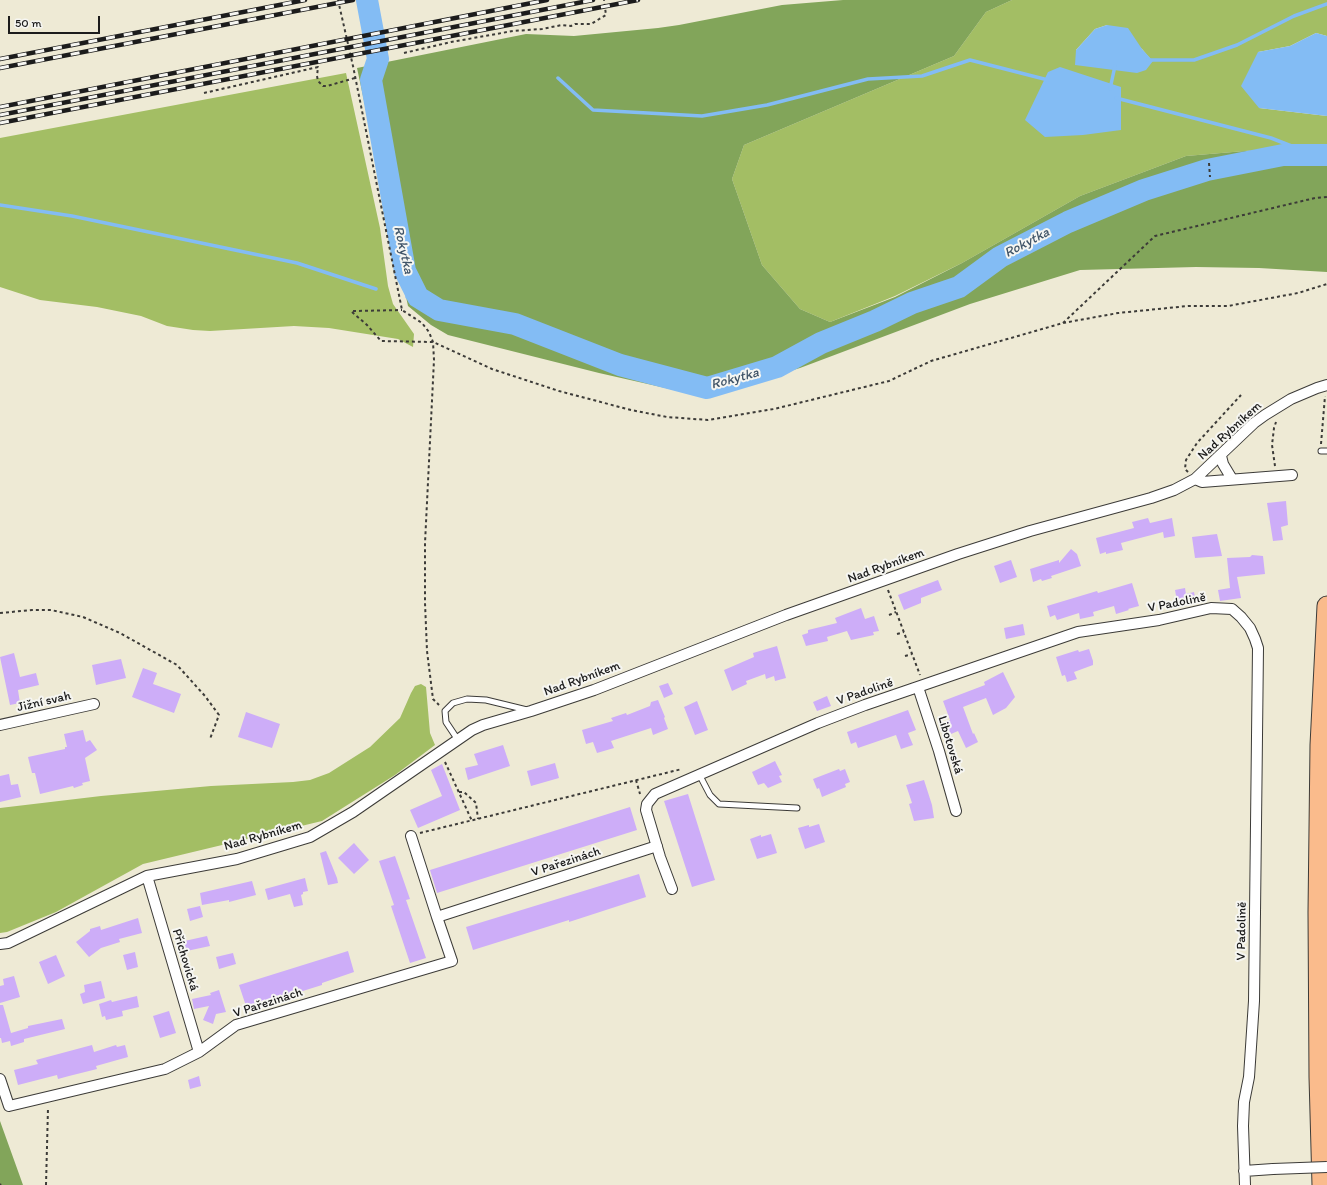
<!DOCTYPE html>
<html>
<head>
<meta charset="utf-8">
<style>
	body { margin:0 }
	#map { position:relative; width:1327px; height:1185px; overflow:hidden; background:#eeead5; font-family:Itim,sans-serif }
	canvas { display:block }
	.scale { position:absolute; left:8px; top:16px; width:92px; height:18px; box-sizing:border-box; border:2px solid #1c1c1c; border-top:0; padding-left:5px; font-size:12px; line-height:14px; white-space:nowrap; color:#1c1c1c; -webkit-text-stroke:3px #f6f6f2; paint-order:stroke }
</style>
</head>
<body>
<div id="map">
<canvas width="1327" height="1185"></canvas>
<div class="scale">50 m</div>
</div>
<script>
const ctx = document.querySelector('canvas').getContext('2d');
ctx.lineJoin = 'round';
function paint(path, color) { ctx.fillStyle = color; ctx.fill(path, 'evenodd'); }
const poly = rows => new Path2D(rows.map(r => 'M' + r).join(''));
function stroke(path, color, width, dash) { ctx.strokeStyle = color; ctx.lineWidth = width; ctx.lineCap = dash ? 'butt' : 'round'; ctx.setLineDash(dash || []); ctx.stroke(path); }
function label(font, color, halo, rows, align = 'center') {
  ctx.font = font + ' Itim,sans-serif'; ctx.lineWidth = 4; ctx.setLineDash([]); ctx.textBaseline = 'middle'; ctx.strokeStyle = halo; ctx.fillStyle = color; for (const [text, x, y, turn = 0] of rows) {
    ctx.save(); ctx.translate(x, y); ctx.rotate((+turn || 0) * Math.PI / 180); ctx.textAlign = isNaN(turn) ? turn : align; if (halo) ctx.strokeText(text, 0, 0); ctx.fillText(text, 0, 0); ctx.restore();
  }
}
paint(poly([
	[1012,0,1327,0,1327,36,1316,33,1290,46,1258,52,1259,108,1327,116,1327,144,1186,156,1080,196,962,263,895,296,830,322,800,309,762,265,732,179,744,145,954,56,986,12],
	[1107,25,1142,49,1152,61,1076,65,1076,50,1095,29],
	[346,73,380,228,388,286,393,304,414,334,413,347,398,339,329,328,294,326,210,331,193,330,167,326,141,316,97,307,40,300,0,287,0,138],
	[421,684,426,687,430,733,435,745,395,775,322,821,143,864,56,912,7,932,0,933,0,808,101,796,211,786,293,782,310,780,329,773,370,747,400,718,411,693,415,686]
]), '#a3be64');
paint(poly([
	[843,0,1012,0,986,12,954,56,744,145,732,179,762,265,800,309,830,322,895,297,962,263,1080,196,1186,156,1327,144,1327,272,1259,268,1196,267,1080,270,970,304,800,368,726,390,703,395,692,394,599,373,448,335,431,325,408,306,357,68,526,34,574,36,658,28,679,25,782,5],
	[0,1121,23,1185,0,1185]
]), '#82a55a');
paint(poly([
	[1107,25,1128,28,1142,49,1153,61,1146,70,1137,73,1075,65,1076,50,1095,29],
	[1316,33,1327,36,1327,116,1259,108,1241,86,1258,52,1290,46],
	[1060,67,1121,87,1121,130,1083,135,1045,137,1025,120,1048,72]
]), '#83bcf4');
stroke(poly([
	[1148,60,1194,60,1237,45,1294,16,1327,4],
	[558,78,593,110,702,116,767,105,868,79,922,76,970,60,1048,80],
	[1110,89,1115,66],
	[1116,98,1271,138,1317,156],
	[0,205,72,216,297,263,376,289],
	[407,297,418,297]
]), '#83bcf4', 3.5);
stroke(poly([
	[367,0,378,59,371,80,405,271,418,297,439,310,515,324,620,365,707,388,777,367,821,343,875,321,912,303,959,287,1000,257,1068,222,1144,190,1207,170,1283,155,1327,155]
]), '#83bcf4', 22);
paint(poly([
	[1286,501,1288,525,1281,527,1283,540,1273,541,1267,503],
	[1148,518,1150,523,1172,518,1175,536,1164,538,1163,532,1121,543,1123,550,1106,554,1106,552,1100,554,1096,538,1134,528,1132,522],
	[1217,534,1222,556,1195,558,1192,537],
	[1071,549,1077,554,1081,566,1051,576,1052,578,1042,581,1041,579,1033,582,1030,569,1059,560,1059,563],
	[1252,555,1263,556,1265,574,1237,577,1241,598,1220,601,1218,590,1230,588,1227,558,1250,557],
	[1011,560,1017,577,1000,583,994,566],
	[938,580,942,590,921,598,921,603,904,610,898,595],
	[1132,583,1139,606,1128,609,1129,610,1116,614,1114,606,1093,612,1094,616,1080,619,1079,613,1057,620,1055,615,1050,617,1047,606,1097,591,1098,593],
	[1185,588,1186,594,1194,592,1196,603,1178,607,1175,590],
	[861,608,865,619,874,616,879,631,873,632,874,635,851,640,847,631,827,637,828,641,806,646,802,635,808,633,808,630,837,623,835,618],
	[1023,624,1025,635,1006,639,1004,628],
	[777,646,786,678,775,681,774,676,766,679,765,674,746,681,747,684,732,691,724,670,754,657,753,653],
	[1089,649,1093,661,1093,665,1074,672,1077,679,1067,682,1065,675,1062,676,1056,657,1078,650,1079,652],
	[14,653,20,677,36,673,39,685,18,690,20,703,10,705,0,657],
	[121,659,126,678,96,685,92,665],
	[143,668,157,673,153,684,181,694,174,713,132,697],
	[1003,672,1015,697,1006,708,993,715,986,698,963,707,973,734,974,733,978,742,966,748,958,731,951,734,944,722,950,720,943,701,985,685,984,682],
	[668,683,673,694,664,698,659,686],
	[827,696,831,706,817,711,813,702],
	[658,700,665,717,664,718,668,729,653,735,651,728,611,741,614,748,597,753,593,742,586,744,582,730,613,721,611,718,626,713,627,715,650,706,651,702],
	[697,701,708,730,695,735,684,707],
	[908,710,916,730,908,733,913,745,901,749,896,735,858,748,856,742,851,744,847,732],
	[246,712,280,724,272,748,238,737],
	[83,730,86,742,90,740,97,750,85,758,90,781,82,783,83,785,74,788,73,786,40,794,35,773,32,773,28,757,65,749,65,747,67,747,64,734],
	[503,745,510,766,468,780,465,768,478,765,474,754],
	[775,761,782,775,779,776,782,782,768,788,764,783,758,785,752,772],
	[555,763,559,778,531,786,527,771],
	[442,764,460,810,418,828,410,810,442,796,431,770],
	[839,769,840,771,845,769,850,782,845,784,846,787,822,797,819,788,817,789,813,779],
	[9,774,11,785,18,784,21,797,0,802,0,776],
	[924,780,932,805,934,818,914,821,909,804,912,803,906,785],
	[688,794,715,880,692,887,664,801],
	[630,807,637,830,437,893,430,870],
	[819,824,825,842,805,849,798,828,809,825,809,827],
	[771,834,777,853,757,859,750,839,761,835,761,837],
	[354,843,369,860,354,874,338,858],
	[326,851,337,878,338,883,328,885,320,853],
	[395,856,410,899,406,900,426,958,410,963,391,906,394,905,379,861],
	[639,874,646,897,569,922,569,920,473,950,466,927],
	[305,878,308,891,303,892,303,894,301,895,303,905,294,907,290,894,268,900,265,889],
	[252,881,256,895,229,902,229,900,202,905,200,893],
	[200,906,203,917,190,921,187,909],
	[138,918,142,933,119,939,120,942,101,948,89,957,76,942,90,931,90,929,100,926,101,930],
	[207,936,210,946,182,952,180,942],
	[348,951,354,972,322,983,322,985,290,995,280,999,279,996,246,1006,239,985],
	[135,952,138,967,127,970,123,955],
	[233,953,236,964,219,969,216,957],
	[56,955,65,976,48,984,39,962],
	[14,976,20,997,0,1003,0,986,4,985,3,979],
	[101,981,105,998,83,1004,80,994,85,992,84,985],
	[219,990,226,1012,216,1014,213,1024,203,1020,209,1006,194,1009,192,999,211,995,210,993],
	[137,996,139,1007,122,1011,123,1016,106,1020,105,1016,102,1017,99,1004,111,1000,112,1002],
	[0,1005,3,1005,11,1033,28,1028,28,1026,62,1019,65,1029,24,1039,24,1042,11,1046,10,1041,2,1043,1,1038,0,1038],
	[169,1011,176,1033,160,1038,153,1016],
	[92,1045,94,1052,116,1045,117,1047,125,1045,128,1057,96,1066,97,1069,69,1076,58,1079,57,1075,18,1085,14,1070,38,1064,36,1060],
	[199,1076,201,1086,190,1089,188,1080]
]), '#cdadf8');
const service = poly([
	[1321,451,1327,451],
	[458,740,446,722,445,711,453,703,467,699,486,700,527,710],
	[699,774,710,795,719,804,797,808]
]);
const minor = poly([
	[1221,456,1223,464,1232,479],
	[1195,479,1202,482,1292,475],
	[918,687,939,751,956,811],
	[0,725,94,704],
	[411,836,437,917],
	[147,876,199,1052],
	[672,889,660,857,646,810,647,804,655,794,818,723,865,705,1078,632,1159,620,1211,608,1232,609,1241,617,1250,628,1255,639,1258,648,1254,1001,1249,1077,1244,1102,1243,1126,1245,1185],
	[0,944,8,943,147,876,237,859,310,837,353,812,472,730,483,725,531,711,594,690,786,615,958,554,1030,531,1151,498,1174,490,1195,479,1254,423,1265,415,1291,399,1317,388,1327,385],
	[0,1079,9,1106,165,1069,199,1052,236,1025,452,961,437,917,657,846],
	[1244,1171,1273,1169]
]);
const motorway = poly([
	[1322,1185,1319,1077,1318,912,1320,745,1327,606]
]);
stroke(service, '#3c3b38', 7);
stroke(minor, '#3c3b38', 12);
stroke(motorway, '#3c3b38', 21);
stroke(poly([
	[338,0,353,66,402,310,422,323,429,332,433,342,434,360,425,543,425,603,427,651,433,699,439,705],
	[404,53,451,42,513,31,542,29,562,25,571,26,575,24,591,24,606,15,604,0],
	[204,93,318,67,317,76,318,81,323,86,327,86,355,78],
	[1209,163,1210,177],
	[353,311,402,310],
	[352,312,367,325,381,341,433,342,492,369,559,391,631,410,667,417,708,420,774,409,889,381,931,361,1063,323,1118,313,1188,306,1228,306,1298,293,1327,284],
	[1063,323,1155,236,1315,198,1327,197],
	[1321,444,1325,396],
	[1275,466,1272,445,1274,428,1276,422],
	[1188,472,1185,469,1186,460,1197,443,1241,395],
	[888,590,920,675],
	[0,613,32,610,51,610,83,617,120,633,177,665,205,696,219,715,210,739],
	[889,615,896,612],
	[897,634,904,632],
	[905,656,912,654],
	[445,762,472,821],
	[636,780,640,794],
	[459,792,464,792,476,803,478,819],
	[420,833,682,769],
	[0,1184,1,1185],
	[46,1185,48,1108]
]), '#3c3b38', 2, [3, 3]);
stroke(service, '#fff', 5);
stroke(minor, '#fff', 10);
stroke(motorway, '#fabb8c', 19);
const rail = poly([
	[0,59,305,0],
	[0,68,353,0],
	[0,107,547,0],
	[0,115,593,0],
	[0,123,638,0]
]);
stroke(rail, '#1c1c1c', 4.5);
stroke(rail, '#f6f6f2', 3, [9]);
const minorBridge = poly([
	[1273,1169,1327,1167]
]);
stroke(minorBridge, '#3c3b38', 12, []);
stroke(minorBridge, '#fff', 10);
label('13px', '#1c1c1c', '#f6f6f2', [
	["Nad Rybníkem",1230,431,-42],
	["Nad Rybníkem",886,566,-20],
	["V Padolině",1177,603,-11],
	["Nad Rybníkem",582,679,-20],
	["V Padolině",865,692,-19],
	["Jižní svah",44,702,-13],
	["Libotovská",950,745,73],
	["Nad Rybníkem",263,836,-16],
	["V Pařezinách",566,862,-18],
	["V Padolině",1242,931,-89],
	["Příchovická",185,960,73],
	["V Pařezinách",268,1003,-18]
]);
label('italic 14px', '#405468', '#f6f6f2', [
	["Rokytka",1027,243,-28],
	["Rokytka",403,250,77],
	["Rokytka",735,379,-15]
]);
</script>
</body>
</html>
